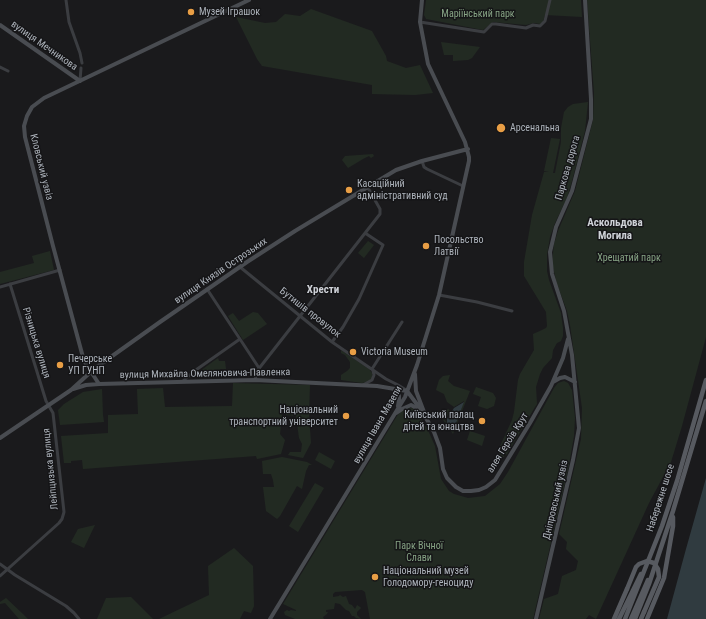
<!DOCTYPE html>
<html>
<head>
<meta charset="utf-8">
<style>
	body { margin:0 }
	canvas { display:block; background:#1a1a1c }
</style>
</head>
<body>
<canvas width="706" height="619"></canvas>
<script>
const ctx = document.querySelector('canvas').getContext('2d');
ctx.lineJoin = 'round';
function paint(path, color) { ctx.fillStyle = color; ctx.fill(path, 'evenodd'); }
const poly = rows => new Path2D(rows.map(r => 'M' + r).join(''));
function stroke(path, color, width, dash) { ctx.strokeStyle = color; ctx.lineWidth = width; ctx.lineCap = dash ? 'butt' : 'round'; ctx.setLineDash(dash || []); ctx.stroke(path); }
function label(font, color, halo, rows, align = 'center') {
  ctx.font = font + ' "Roboto Condensed",sans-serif'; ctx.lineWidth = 3; ctx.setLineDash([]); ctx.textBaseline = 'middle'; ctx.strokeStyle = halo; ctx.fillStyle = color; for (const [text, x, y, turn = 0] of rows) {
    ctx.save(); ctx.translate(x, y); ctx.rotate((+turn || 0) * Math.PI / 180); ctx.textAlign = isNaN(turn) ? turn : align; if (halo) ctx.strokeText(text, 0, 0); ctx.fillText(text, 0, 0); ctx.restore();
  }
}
paint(poly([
	[426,0,581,0,582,17,545,15,543,22,540,24,534,23,526,25,493,22,483,30,426,19,424,15],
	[587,0,706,0,706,337,682,426,671,462,649,503,596,619,589,615,586,619,539,619,544,599,558,594,562,576,576,570,578,561,566,549,567,542,559,534,581,439,582,408,570,325,567,311,557,284,552,263,554,244,558,231,575,191,593,120,594,93],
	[311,9,372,31,386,56,387,61,406,68,420,65,433,93,415,95,372,94,372,85,262,66,257,59,236,17,265,23,276,22,285,14,300,16],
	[441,42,480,47,472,58,468,60,453,61,453,55,444,55],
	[588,102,585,131,572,181,567,198,555,223,550,237,547,255,547,271,549,280,561,313,563,328,563,336,561,341,557,343,553,350,552,358,543,368,540,374,536,387,537,404,535,407,507,454,499,461,500,446,512,420,514,412,518,380,520,374,534,350,533,334,542,330,546,328,547,326,546,312,524,276,524,262,532,215,544,172,549,172,544,171,551,138,560,139,553,173,555,173,561,142,561,128,564,112,568,107,573,104],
	[373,154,374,156,371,158,369,156,363,159,348,168,342,160,345,156],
	[368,241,374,245,364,258,358,253],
	[50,251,54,270,0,284,0,272,34,263,32,256],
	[253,312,258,313,267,324,243,340,228,316,233,313,239,321],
	[341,350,369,369,372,373,372,378,368,382,362,383,341,380,341,375,347,371,350,368,350,362,345,355,341,353],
	[218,358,219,361,225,361,226,369,220,369,219,373,201,373,200,371],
	[450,375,448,381,454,386,470,391,453,434,441,417,448,409,451,411,445,420,453,431,464,401,454,407,447,402,444,394,436,390,439,380,443,376],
	[564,381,568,383,572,390,575,418,574,436,568,470,533,619,370,619,365,592,362,590,335,592,333,594,333,597,339,596,340,595,343,597,346,596,349,604,352,605,355,609,357,605,360,607,361,608,357,612,357,615,361,619,356,618,354,616,352,616,349,611,346,610,340,604,335,603,334,609,326,610,326,612,328,612,327,614,323,617,324,619,295,619,285,615,284,612,287,610,289,611,291,610,296,611,296,610,283,604,397,416,402,410,408,407,415,409,427,428,435,446,441,479,449,491,454,494,468,498,485,496,500,484,508,472,554,388,558,383],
	[233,383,310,385,309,415,311,443,303,458,288,455,290,452,301,452,302,444,299,438,296,416,286,415,283,407,280,434,285,440,281,454,257,459,256,456,83,469,82,460,71,461,71,463,64,463,61,436,108,433,108,415,138,414,137,389,163,388,165,407,232,406],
	[476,387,493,393,496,398,494,406,487,409,478,406,481,397,473,394],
	[102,389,103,415,104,422,60,425,58,410,64,404,83,392],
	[470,431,485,436,482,446,467,440],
	[319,452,335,461,331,469,315,460],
	[282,457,307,462,312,465,309,465,306,471,302,489,297,486,280,516,277,519,266,511,263,487,274,487,273,480,271,474,263,474,262,461],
	[315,483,324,488,298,532,289,526],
	[95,525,84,548,71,542,78,529],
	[234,548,253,566,254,606,251,613,244,611,240,619,159,619,209,595,208,566],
	[131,597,153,619,97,619,106,598],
	[6,598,23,614,28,619,19,619,5,603,0,604,0,602]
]), '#222a22');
paint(poly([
	[464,402,453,431,447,423,447,419,454,408],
	[706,478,706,619,667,619,686,549]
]), '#303b40');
stroke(poly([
	[66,0,69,22,80,53,82,63],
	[420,22,484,32,492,24,496,24,526,28,533,25,540,26,545,21,550,0],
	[0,67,8,71],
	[80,81,81,68],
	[422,161,424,167,427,169,463,186],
	[240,267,332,342,386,379,398,385,406,390],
	[0,287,60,270],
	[207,289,259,368],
	[439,295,477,302,512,311],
	[332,342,343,327,359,299,383,245,365,233],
	[372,369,402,322],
	[255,380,257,371,380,214,380,209,367,186],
	[183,381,193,372,240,339],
	[363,385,372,380,374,375,373,371],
	[0,564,15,575,66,606,74,613,79,619],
	[0,576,59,523,62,519,64,512,53,413,46,401,10,284]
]), '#3b3d41', 3);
stroke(poly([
	[0,25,80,81],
	[415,374,416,391,424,412],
	[553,382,560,378,565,377,575,382],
	[99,384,84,361,53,246,25,137,24,126,27,116,32,107,44,98,249,0],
	[73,389,86,385,99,384,255,380,377,386,407,391],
	[393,389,398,393,399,396,399,400,398,406],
	[407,391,422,411,434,432,440,448,443,469,447,478,456,487,463,491,471,491,479,490,486,487,495,480,530,423,551,386,563,358,568,339],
	[396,413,402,409,411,405,420,410],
	[0,438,71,390,94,369,160,322,247,262,295,231,396,170,422,161,468,149],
	[270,619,405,397,417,365,439,295,469,161,469,157,465,142,428,64,420,22,422,0],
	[536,619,573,460,579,428,572,355,564,311,552,274,550,252,556,227,572,191,591,119,591,99,585,0]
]), '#494c51', 4);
stroke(poly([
	[614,619,627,589],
	[619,619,641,574],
	[625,619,662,526,677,481,706,380],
	[631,619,648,580],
	[635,619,649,584,673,511,706,401],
	[641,619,644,612],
	[647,619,664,578,673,526,673,517]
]), '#575a60', 4.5);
stroke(poly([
	[627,589,636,567,639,564,647,561,654,563,658,569,659,577,644,612]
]), '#575a60', 4.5);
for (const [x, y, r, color] of [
	[191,12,4,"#e89e45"],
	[501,128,5,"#e89e45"],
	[349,190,4,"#e89e45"],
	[426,246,4,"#e89e45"],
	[353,352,4,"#e89e45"],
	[60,365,4,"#e89e45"],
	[346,416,4,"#e89e45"],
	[482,421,4,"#e89e45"],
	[375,577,4,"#e89e45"]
]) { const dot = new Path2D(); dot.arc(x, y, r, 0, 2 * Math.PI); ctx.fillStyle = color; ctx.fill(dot); stroke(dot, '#151517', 1.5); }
label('10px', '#adb3bb', '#151517', [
	["Музей Іграшок",199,12],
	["Арсенальна",510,128],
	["Касаційний",357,184],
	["адміністративний суд",357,196],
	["Посольство",434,240],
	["Латвії",434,252],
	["Victoria Museum",361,352],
	["Печерське",68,359],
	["УП ГУНП",68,371],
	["Національний",338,410,"right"],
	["транспортний університет",338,422,"right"],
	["Київський палац",474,415,"right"],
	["дітей та юнацтва",474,427,"right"],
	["Національний музей",383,571],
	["Голодомору-геноциду",383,583]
], 'left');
label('10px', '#87a485', '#151517', [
	["Маріїнський парк",478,14],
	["Хрещатий парк",629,258],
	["Парк Вічної",419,546],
	["Слави",419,558]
]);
label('10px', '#adb3bb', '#151517', [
	["вулиця Мечникова",44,46,35],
	["Кловський узвіз",41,167,76],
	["Паркова дорога",568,168,-74],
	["вулиця Князів Острозьких",221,271,-34],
	["Бутишів провулок",310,313,38],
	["Різницька вулиця",36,343,73],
	["вулиця Михайла Омеляновича-Павленка",205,374,-1],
	["вулиця Івана Мазепи",378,425,-60],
	["алея Героїв Крут",508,443,-58],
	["Лейпцизька вулиця",51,469,-96],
	["Набережне шосе",661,498,-72],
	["Дніпровський узвіз",556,500,-77]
]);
label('bold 11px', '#ced1d7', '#151517', [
	["Аскольдова",615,223],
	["Могила",615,236],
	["Хрести",323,290]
]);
</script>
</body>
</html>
